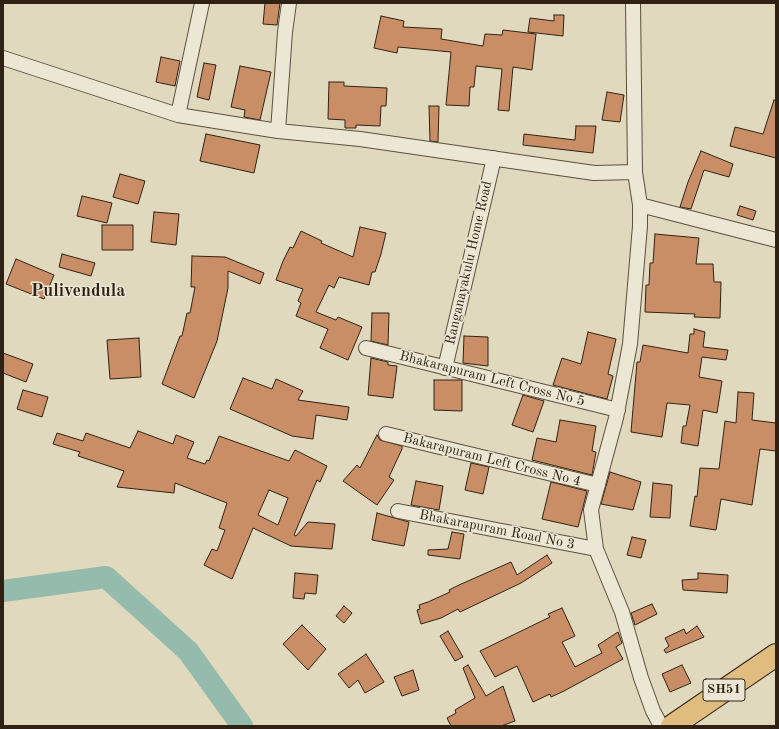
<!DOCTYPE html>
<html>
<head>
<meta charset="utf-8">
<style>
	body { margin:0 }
	#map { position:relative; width:779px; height:729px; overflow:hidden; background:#e1d9be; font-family:"Old Standard TT",serif }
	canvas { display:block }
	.frame { position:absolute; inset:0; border:4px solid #2f2214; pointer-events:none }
</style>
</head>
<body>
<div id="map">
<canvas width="779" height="729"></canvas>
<div class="frame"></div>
</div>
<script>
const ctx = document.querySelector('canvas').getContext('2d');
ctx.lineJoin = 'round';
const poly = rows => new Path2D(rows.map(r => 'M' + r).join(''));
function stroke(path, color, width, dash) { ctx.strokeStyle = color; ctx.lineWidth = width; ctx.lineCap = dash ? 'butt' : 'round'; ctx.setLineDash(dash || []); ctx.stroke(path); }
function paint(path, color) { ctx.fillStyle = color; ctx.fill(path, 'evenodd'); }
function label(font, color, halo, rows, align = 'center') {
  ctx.font = font + ' "Old Standard TT",serif'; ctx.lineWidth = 3; ctx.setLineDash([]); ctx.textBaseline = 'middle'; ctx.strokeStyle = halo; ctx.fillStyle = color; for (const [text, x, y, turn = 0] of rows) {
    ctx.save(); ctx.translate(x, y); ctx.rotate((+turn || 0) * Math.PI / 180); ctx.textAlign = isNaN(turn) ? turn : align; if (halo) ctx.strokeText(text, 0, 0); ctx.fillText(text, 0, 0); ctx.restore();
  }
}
stroke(poly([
	[3,591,106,577,188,651,242,726]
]), '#95bbac', 22);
const building = poly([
	[265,3,280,3,277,25,263,24,265,3],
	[554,15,564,15,563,36,528,32,530,18,554,21,554,15],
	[381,16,404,21,403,27,442,29,441,39,483,46,485,34,502,35,503,30,536,34,532,70,513,67,509,111,498,110,502,69,476,66,474,87,470,87,469,106,446,105,451,52,398,47,397,53,374,48,381,16],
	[161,57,180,61,175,86,156,82,161,57],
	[204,63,216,65,209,100,197,97,204,63],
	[240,66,271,72,260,120,244,117,245,110,231,107,240,66],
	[329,82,344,82,344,86,387,88,386,106,381,106,380,126,356,125,356,128,345,128,345,120,328,119,329,82],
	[607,92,624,95,620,122,602,120,607,92],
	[774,100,776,101,776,158,730,146,735,127,763,134,774,100],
	[429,106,439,106,438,142,430,141,429,106],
	[576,126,596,126,593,153,523,145,524,134,575,140,576,126],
	[206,134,260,145,254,173,200,161,206,134],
	[701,151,733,164,729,177,704,170,691,209,680,207,688,182,701,151],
	[120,174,145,181,138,204,113,197,120,174],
	[82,196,112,203,107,223,77,216,82,196],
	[740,206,756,211,753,220,737,215,740,206],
	[154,212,179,214,176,245,151,242,154,212],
	[102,225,133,225,133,250,102,250,102,225],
	[360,227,386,233,381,254,375,272,372,272,369,285,339,277,334,288,329,285,316,312,336,320,338,317,362,327,348,360,320,348,328,329,296,316,301,303,298,301,303,289,276,280,283,261,290,247,293,248,301,231,322,241,321,243,353,257,360,227],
	[655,234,699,238,696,264,713,264,714,282,721,282,720,318,694,317,695,314,645,312,646,285,649,285,650,263,653,263,655,234],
	[62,254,95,263,91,276,59,267,62,254],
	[192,256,225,257,264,273,260,284,228,271,228,288,217,341,194,398,162,384,180,336,182,336,187,313,190,313,195,287,191,287,192,256],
	[16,259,54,275,44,299,6,284,16,259],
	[372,313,389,313,388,345,371,341,372,313],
	[694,329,705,332,703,347,728,350,726,360,702,357,699,377,722,381,717,413,703,410,698,446,681,443,683,426,686,426,690,405,667,403,662,437,631,432,637,362,640,362,643,345,688,353,690,334,694,334,694,329],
	[588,332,616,339,608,374,613,376,607,399,553,385,562,358,581,364,588,332],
	[464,336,488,337,488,366,463,363,464,336],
	[139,338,141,377,110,379,107,340,139,338],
	[3,353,33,364,26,382,3,373,3,353],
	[371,358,388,362,388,365,397,366,393,398,368,395,371,358],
	[243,378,272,389,276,379,303,391,298,400,349,407,347,420,316,415,313,439,292,436,230,409,243,378],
	[434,380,462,380,462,411,434,410,434,380],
	[23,390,48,397,42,417,17,409,23,390],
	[738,392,754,393,752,420,776,423,776,451,760,449,752,505,721,499,716,530,690,526,695,496,697,497,700,468,719,469,725,421,736,423,738,392],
	[523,395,544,401,533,432,512,425,523,395],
	[560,420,596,426,592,451,596,452,592,475,532,460,537,438,556,442,560,420],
	[138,431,173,444,176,435,194,442,187,458,205,464,207,460,209,461,219,436,289,461,295,450,327,466,320,482,317,480,294,535,296,536,308,522,335,524,332,549,291,546,253,528,232,579,204,565,212,549,217,551,225,530,219,528,227,503,175,483,174,493,117,487,124,471,78,456,80,452,53,444,57,433,83,441,86,433,130,448,138,431],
	[269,490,288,498,278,525,258,515,269,490],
	[377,435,380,440,402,446,402,449,389,477,394,480,377,505,343,481,357,465,360,468,377,435],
	[471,463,489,467,483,494,465,490,471,463],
	[610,472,641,482,633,510,601,504,610,472],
	[416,481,443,486,439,510,411,505,416,481],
	[551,482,587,491,578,527,542,519,551,482],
	[653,483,672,485,670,518,650,517,653,483],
	[377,513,409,522,404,546,372,540,377,513],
	[452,532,464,534,460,559,428,555,428,550,448,549,452,532],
	[632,537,646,540,641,558,627,555,632,537],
	[547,555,552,563,521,583,460,612,458,609,441,618,421,624,417,610,420,609,419,605,428,602,450,592,449,590,459,585,511,562,517,575,547,555],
	[295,573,318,575,316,594,305,593,304,599,293,598,295,573],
	[698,573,728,575,727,593,683,590,682,580,698,579,698,573],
	[652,604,657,614,635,625,631,613,652,604],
	[344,606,352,613,344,623,336,616,344,606],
	[562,608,575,636,562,642,575,667,602,653,598,645,618,632,622,643,616,647,623,659,564,691,551,697,550,694,533,702,517,666,495,677,480,651,550,617,548,614,562,608],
	[302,625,326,649,308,670,283,644,302,625],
	[697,626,704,637,666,653,664,650,669,646,665,638,684,629,686,634,697,626],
	[448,631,463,657,455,661,440,636,448,631],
	[366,654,384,682,365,693,358,680,349,688,338,674,366,654],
	[468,665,486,696,503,686,515,721,501,726,451,726,447,718,456,713,455,710,475,698,463,668,468,665],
	[682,665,691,683,670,692,662,674,682,665],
	[413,670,419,690,402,696,394,677,413,670]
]);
paint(building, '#ca8e66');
stroke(building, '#2f2214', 1);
const minor = poly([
	[633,3,635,172,640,205,640,226,630,344,616,418,591,510,596,549,622,612,641,678,653,711,661,726],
	[3,58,178,115,278,131,360,139,594,173,635,172],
	[178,115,202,3],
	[278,131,285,32,289,3],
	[640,205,776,240],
	[366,348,618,410],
	[445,368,494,158],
	[386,434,598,485],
	[398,511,596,549]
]);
const primary = poly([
	[672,726,776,655]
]);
stroke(minor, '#5c503e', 16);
stroke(primary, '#2f2214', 24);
stroke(minor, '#ece6d5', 14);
stroke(primary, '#e0bc7f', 22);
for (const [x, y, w] of [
	[724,690,42]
]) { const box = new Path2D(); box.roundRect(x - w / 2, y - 11, w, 22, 3); ctx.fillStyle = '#ece6d5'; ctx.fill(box); stroke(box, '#2f2214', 1); }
label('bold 13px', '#2f2214', null, [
	["SH51",724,690]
]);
label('14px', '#2f2214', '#ece6d5', [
	["Ranganayakulu Home Road",469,263,-77],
	["Bhakarapuram Left Cross No 5",492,379,14],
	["Bakarapuram Left Cross No 4",492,460,14],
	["Bhakarapuram Road No 3",497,530,11]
]);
label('bold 18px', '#2f2214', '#ece6d5', [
	["Pulivendula",78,291]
]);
</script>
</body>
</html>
